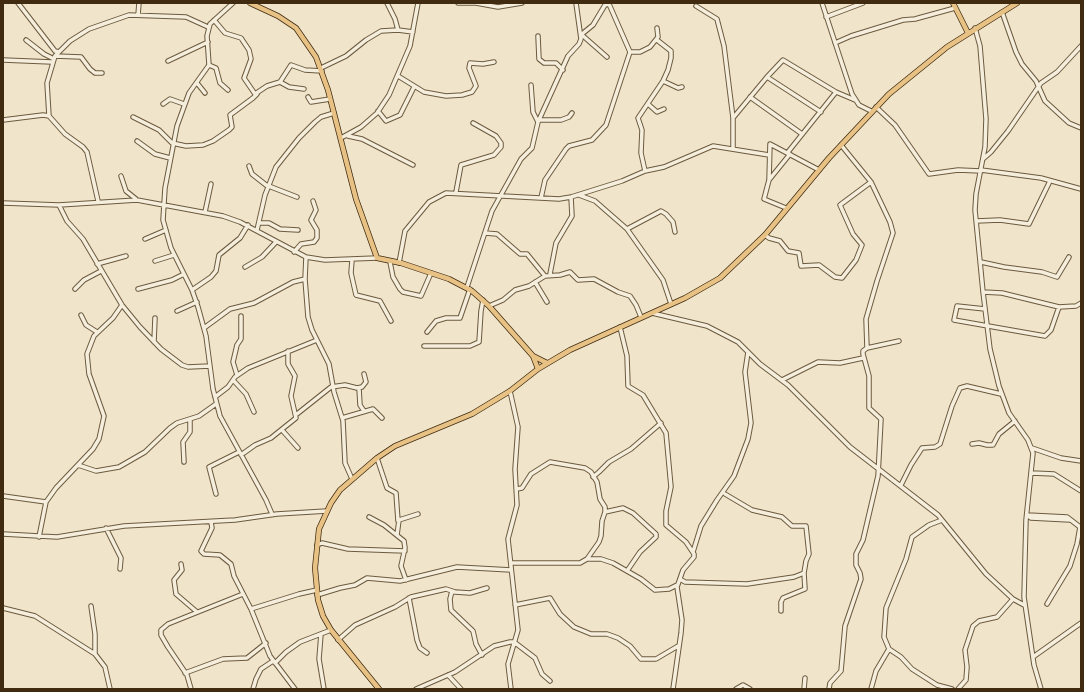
<!DOCTYPE html>
<html>
<head>
<meta charset="utf-8">
<style>
	body { margin:0 }
	#map { position:relative; width:1084px; height:692px; overflow:hidden; background:#f0e5ca; font-family:"IM FELL Great Primer",serif }
	canvas { display:block }
	.frame { position:absolute; inset:0; border:4px solid #402b11; pointer-events:none }
</style>
</head>
<body>
<div id="map">
<canvas width="1084" height="692"></canvas>
<div class="frame"></div>
</div>
<script>
const ctx = document.querySelector('canvas').getContext('2d');
ctx.lineJoin = 'round';
const poly = rows => new Path2D(rows.map(r => 'M' + r).join(''));
function stroke(path, color, width, dash) { ctx.strokeStyle = color; ctx.lineWidth = width; ctx.lineCap = dash ? 'butt' : 'round'; ctx.setLineDash(dash || []); ctx.stroke(path); }
const minor = poly([
	[18,3,55,51,59,52],
	[233,3,210,24,207,36,209,65,189,93,177,126,165,188,163,220,171,248,192,290,198,307,206,336,213,389,220,416,266,500,272,514],
	[387,3,395,19,398,30],
	[458,3,476,3,498,7,522,3],
	[822,3,852,94,859,105,871,111],
	[696,6,717,19,724,46,733,118,733,149],
	[1002,12,1016,52,1022,64,1036,81,1045,101,1069,123,1081,128],
	[138,15,139,3],
	[826,17,863,3],
	[214,20,225,33,241,38,249,50,251,59,244,78,255,94,267,86,280,82,291,65,305,70,322,71],
	[975,28,980,46,986,119,985,147,976,194,975,210,983,292,990,349,999,386,1009,413,1028,440,1033,453,1026,520,1024,597,1034,665,1041,689],
	[582,35,607,57],
	[538,36,539,59,544,63,556,63,563,70],
	[26,40,44,54,54,59],
	[835,43,851,36,903,20,915,19,955,8],
	[630,52,640,52,650,47,658,37,657,28],
	[55,56,81,57,90,69,95,73,102,73],
	[3,60,52,62],
	[168,61,208,42],
	[209,65,216,68,220,83,228,90],
	[321,68,346,56,366,40,381,31,398,30,413,32],
	[398,76,424,92,446,96,462,95,472,92,476,86,469,68,470,63,483,64,494,62],
	[767,77,783,60,836,92,855,100],
	[663,81,678,88,682,87],
	[280,82,289,87,304,89],
	[197,83,205,93],
	[531,85,533,112,538,122],
	[308,97,311,102,330,99],
	[750,97,802,134],
	[163,104,170,99,184,104],
	[648,104,657,112,664,109],
	[876,107,895,125,929,174,958,170,981,171],
	[378,111,386,121,400,115,414,87],
	[133,117,159,130,172,143,186,146,203,145,213,141,229,130,232,127,230,115,253,98,257,94],
	[733,118,767,77,821,112],
	[3,120,43,115,49,116],
	[539,120,561,120,569,117,572,113],
	[348,136,362,139,413,165],
	[341,138,361,127,377,113,389,95,410,46,418,3],
	[137,141,155,154,170,158],
	[788,152,836,92],
	[983,159,991,152,1008,131,1041,83,1057,72,1081,46],
	[249,166,252,174,266,185,297,197],
	[981,170,1041,178,1081,189],
	[645,171,641,153,642,130,638,118,663,81,668,70,671,58,671,51,657,40],
	[121,176,126,191,136,199],
	[769,180,790,154],
	[456,192,461,165,494,155,501,147,501,143,496,136,473,123],
	[579,195,595,201,627,229,663,280,671,304],
	[541,198,545,180,566,149,569,146,592,140,606,125,630,52,609,4,605,5,593,25,582,34],
	[98,201,87,152,83,147,65,134,49,116,47,83,55,56,70,41,89,29,129,15,186,17,208,27],
	[3,203,59,205,137,200,223,216,240,222,306,257,325,260,377,258],
	[59,205,67,221,83,239,122,305,140,327,161,349,182,365,188,367,210,366],
	[786,208,764,199,769,180,770,144,819,170],
	[205,212,211,184],
	[976,221,1000,220,1029,224,1050,181],
	[259,223,269,223,280,229,298,230],
	[627,229,661,211,666,214,673,222,675,232],
	[257,230,265,195,276,167,299,138,315,122,321,117,334,113],
	[485,233,497,234,520,254,527,254,545,276],
	[765,235,769,238,780,241,788,251,799,253,801,266,819,265,835,277,842,278,856,260,862,245,853,234,840,205,871,182],
	[145,239,166,230],
	[294,252,301,244,314,242,317,238,317,230,311,220,316,210,313,201],
	[306,257,305,279,308,317,312,330,329,364,334,392,343,421,345,463,352,479],
	[352,260,351,273,356,295,380,301,391,321],
	[155,261,174,255],
	[390,262,393,277,400,289,403,292,421,296,431,273],
	[981,262,1004,267,1042,272,1057,277,1069,257],
	[399,263,405,231,429,202,446,193,559,199,571,197,622,181,645,171,664,167,713,146,769,155],
	[97,264,126,256],
	[245,267,262,257,276,242],
	[550,274,556,243,572,216,571,197],
	[535,282,547,302],
	[467,287,492,211,521,159,532,148,538,122,568,56,579,44,581,39,576,3],
	[75,289,84,280,101,271],
	[138,289,172,280,184,274],
	[192,290,211,277,216,271,219,255,240,238,248,225],
	[983,292,1002,293,1059,307,1076,306,1081,303],
	[489,306,503,300,515,290,529,286,545,276,560,275,570,272,578,280,594,279,618,292,630,296,636,305,641,317],
	[985,309,957,306,954,320,1045,336,1051,330,1059,307],
	[177,311,197,302],
	[652,313,707,326,738,342,760,364,788,385,850,447,938,515,986,574,1013,599,1024,605],
	[81,315,86,325,97,332],
	[620,327,627,356,628,386,643,395,666,433,671,487,666,511,666,525,686,542,694,554,694,557,683,570,677,587,682,620,681,633,673,689],
	[204,328,230,309,254,303,293,282,305,279],
	[427,332,436,321,446,318,460,318,470,289],
	[154,342,155,318],
	[424,346,470,346,479,342,481,311,483,300],
	[867,348,899,341],
	[237,375,233,362,237,345,241,339,241,316],
	[233,380,246,394,254,412],
	[782,380,818,362,840,363,863,358],
	[359,388,360,405,364,411],
	[510,391,518,427,515,469,517,505,508,539,518,630,508,664,511,689],
	[215,397,228,387,235,377,248,368,317,340],
	[297,414,331,387,345,385,357,388,362,387,366,382,364,374],
	[342,418,373,409,382,418],
	[282,430,298,448],
	[972,444,979,443,987,445,993,445,999,434,1015,421],
	[1032,448,1061,458,1081,461],
	[241,455,255,445,271,438,296,418,291,396,295,376,288,364,288,351],
	[377,458,387,488,396,493,398,521],
	[184,462,183,442,190,432,190,420],
	[78,465,96,471,119,467,145,452,170,428,177,423,199,416,216,404],
	[1032,473,1054,474,1081,491],
	[593,477,599,472,609,462,631,449,661,423],
	[901,485,911,465,922,448,935,447,940,444,952,406,960,388,967,386,1001,394],
	[216,494,209,467,239,452],
	[3,496,46,502],
	[605,512,623,508,633,513,656,534,656,537,640,552,627,571],
	[1027,515,1067,517,1080,527,1077,544,1070,566,1047,604],
	[1027,515,1031,518,1070,520],
	[369,517,384,525,404,541,405,548,401,566,406,580],
	[942,520,929,525,912,537,906,559,886,608,884,637,889,649,901,657,912,669,937,685,952,689],
	[211,522,212,528,201,551,204,554,220,555,231,564,234,576,251,609,270,656,295,689],
	[106,528,121,558,120,569],
	[3,534,57,537,124,526,235,520,277,514,327,511],
	[397,535,399,520,418,514],
	[39,537,46,502,56,488,93,449,99,439,104,416,89,374,87,354,94,336,113,318,122,305],
	[317,545,322,543,348,549,405,551],
	[693,552,701,526,717,500,734,476,748,439,751,423,745,372,748,352],
	[587,559,601,559,613,563,641,579,655,590,669,589,677,585],
	[511,563,580,563,587,559,599,542,601,536,602,521,605,512,605,507,600,499,597,482,591,472,585,468,550,462,531,474,522,488,517,489],
	[181,564,182,570,174,580,176,594,197,612],
	[680,579,685,582,747,584,794,577,804,573,806,561,809,554,806,526,792,526,782,517,752,510,725,494],
	[452,591,450,599,451,610,473,631,476,644,482,655],
	[317,595,340,588,355,585,367,578,400,581,457,567,511,570],
	[409,598,417,640,420,648,427,653],
	[515,605,550,598,560,614,574,627,591,634,607,634,618,638,630,646,641,659,656,659,678,646],
	[91,606,95,634,95,654],
	[3,608,35,616,95,654,105,667,110,689],
	[251,609,299,594,317,590],
	[781,611,781,602,783,598,805,589,804,573],
	[321,634,319,659,324,689],
	[338,640,355,625,395,607,411,597,446,589,455,592,470,593,487,588],
	[1033,657,1081,623],
	[275,663,286,652,300,642,331,630],
	[185,673,223,659,247,658,266,643],
	[448,675,461,689],
	[191,689,187,675,168,647,161,635,161,630,168,624,243,594],
	[253,689,256,679,261,669,273,661],
	[416,689,455,672,494,646,510,642,514,642,535,658,542,674,550,681],
	[736,689,743,685,750,689],
	[804,689,805,678],
	[829,689,830,683,841,671,845,626,861,579,860,573,856,565,856,554,863,540,878,476,881,419,869,408,869,376,863,354,863,351,867,348,866,319,877,281,893,233,890,222,871,182,841,145],
	[871,689,876,671,889,649],
	[958,689,966,680,967,667,965,650,973,626,979,621,997,617,1013,599]
]);
const major = poly([
	[250,3,278,16,296,28,316,57,328,90,356,199,377,258,401,263,449,279,472,291,489,306,533,356,538,369],
	[953,3,968,33],
	[533,356,547,363],
	[379,689,331,630,323,616,318,600,315,568,319,529,331,503,340,490,377,458,395,446,472,414,510,391,538,369,570,350,685,298,720,278,765,235,829,158,889,94,947,47,1017,3]
]);
stroke(minor, '#6c5a3f', 5.5);
stroke(major, '#402b11', 6);
stroke(minor, '#f5eedd', 3.5);
stroke(major, '#e8c285', 4.5);
</script>
</body>
</html>
